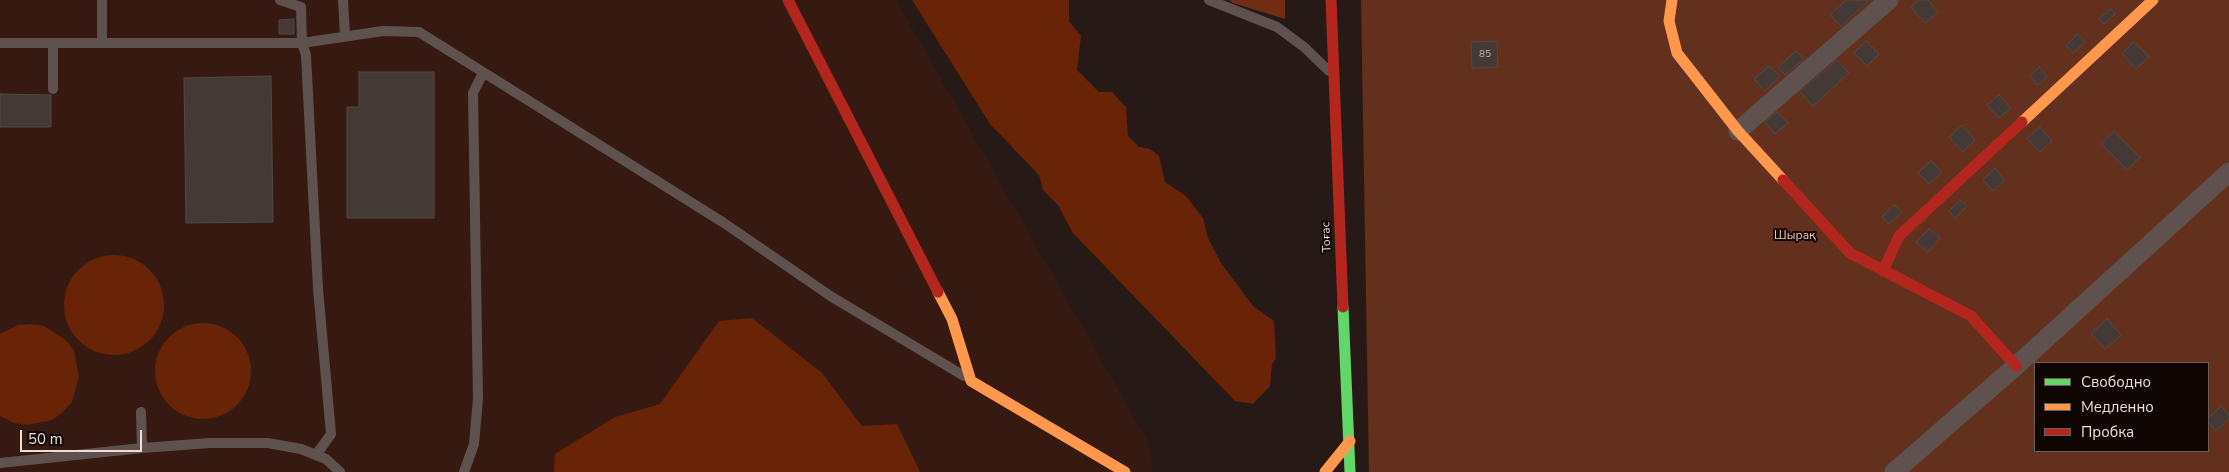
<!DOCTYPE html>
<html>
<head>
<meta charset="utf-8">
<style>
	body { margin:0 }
	#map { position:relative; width:2229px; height:472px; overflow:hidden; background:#271a16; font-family:"Nunito Sans",sans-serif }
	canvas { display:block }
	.legend { position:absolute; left:2034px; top:362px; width:175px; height:90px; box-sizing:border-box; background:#0f0604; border:1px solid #695c59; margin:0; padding:6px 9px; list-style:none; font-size:15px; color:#efded8 }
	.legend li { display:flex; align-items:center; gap:10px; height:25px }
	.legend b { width:25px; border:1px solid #695c59 }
	.scale { position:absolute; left:20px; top:430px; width:122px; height:22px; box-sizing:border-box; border:2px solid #efded8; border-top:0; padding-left:6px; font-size:15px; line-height:18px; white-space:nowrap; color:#efded8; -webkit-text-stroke:4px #0f0604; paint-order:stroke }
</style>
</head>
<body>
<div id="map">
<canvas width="2229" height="472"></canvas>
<ul class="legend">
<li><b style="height:6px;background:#63d668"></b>Свободно</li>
<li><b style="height:6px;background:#ff974d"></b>Медленно</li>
<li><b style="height:6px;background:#b3261e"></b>Пробка</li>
</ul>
<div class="scale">50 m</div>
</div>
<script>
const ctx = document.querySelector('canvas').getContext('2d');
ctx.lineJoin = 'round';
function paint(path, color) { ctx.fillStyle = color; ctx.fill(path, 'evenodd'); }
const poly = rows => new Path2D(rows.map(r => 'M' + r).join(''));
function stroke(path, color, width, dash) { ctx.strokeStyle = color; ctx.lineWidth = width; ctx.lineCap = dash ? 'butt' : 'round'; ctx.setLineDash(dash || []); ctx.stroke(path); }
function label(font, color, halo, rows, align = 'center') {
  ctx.font = font + ' "Nunito Sans",sans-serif'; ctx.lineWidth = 4; ctx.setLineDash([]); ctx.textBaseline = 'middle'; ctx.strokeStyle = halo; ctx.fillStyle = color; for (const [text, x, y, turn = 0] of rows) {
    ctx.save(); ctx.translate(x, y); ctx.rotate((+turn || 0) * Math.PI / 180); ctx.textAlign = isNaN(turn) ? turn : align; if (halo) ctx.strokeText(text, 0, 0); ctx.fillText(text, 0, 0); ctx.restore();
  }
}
paint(poly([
	[0,0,896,0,1148,442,1153,472,0,472]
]), '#361a11');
paint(poly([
	[1361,0,2229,0,2229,472,1369,472],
	[2035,363,2208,363,2208,451,2035,451]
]), '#63301e');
paint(poly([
	[1229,0,1285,0,1285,19,1233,3]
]), '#722e14');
paint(poly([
	[912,0,1069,0,1069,21,1081,36,1077,70,1099,92,1112,92,1126,107,1128,136,1139,147,1150,149,1159,156,1165,182,1186,196,1203,218,1208,238,1221,263,1253,306,1274,321,1276,359,1272,364,1270,386,1253,404,1235,401,1073,233,1058,205,1043,190,1039,175,990,124],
	'64 305a50 50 0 1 1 100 0a50 50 0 1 1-100 0Z',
	[752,318,822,373,862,426,897,424,920,472,554,472,555,454,615,417,660,404,719,321],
	'155 371a48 48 0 1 1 96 0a48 48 0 1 1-96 0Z',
	[31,324,44,326,67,341,74,351,79,377,72,402,63,412,52,420,27,425,14,423,0,416,0,334,18,325]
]), '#692307');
const building = poly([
	[1846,0,1869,0,1841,26,1830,15,1846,0],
	[1919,0,1928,0,1938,12,1925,23,1911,7,1919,0],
	[2111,9,2115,14,2104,24,2099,19,2111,9],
	[294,19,294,34,279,34,279,20,294,19],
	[2078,34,2085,42,2073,53,2066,45,2078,34],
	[1497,41,1498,67,1472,68,1471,42,1497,41],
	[1866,41,1879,54,1867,66,1854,53,1866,41],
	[2134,42,2149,57,2136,69,2122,53,2134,42],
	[1796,51,1804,59,1785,75,1778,67,1796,51],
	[1837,60,1849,73,1813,106,1800,92,1837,60],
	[1769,66,1780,76,1765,91,1754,79,1769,66],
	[2039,67,2047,77,2038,85,2030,76,2039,67],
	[359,72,434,72,434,218,347,218,347,107,359,107,359,72],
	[271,76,273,222,186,223,184,78,271,76],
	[0,94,51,95,51,127,0,127,0,94],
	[1999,95,2011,108,1999,118,1987,105,1999,95],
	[1777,112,1788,123,1775,134,1765,122,1777,112],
	[1962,125,1975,140,1963,152,1949,137,1962,125],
	[2040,127,2052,141,2040,152,2027,138,2040,127],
	[2114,131,2140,157,2127,170,2101,144,2114,131],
	[1931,161,1942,172,1929,184,1918,173,1931,161],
	[1995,168,2005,180,1993,191,1983,180,1995,168],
	[1961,200,1967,206,1955,218,1949,211,1961,200],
	[1894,205,1902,212,1889,224,1882,217,1894,205],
	[1929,229,1940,238,1928,252,1916,242,1929,229],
	[2107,319,2121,335,2105,349,2091,334,2107,319],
	[2221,406,2229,415,2229,419,2216,431,2208,422,2208,419,2221,406]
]);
paint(building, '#443935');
stroke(building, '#544844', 1);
stroke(poly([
	[102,0,102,43],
	[280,0,301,7,302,43,306,55,318,289,331,434,316,455],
	[343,0,345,35],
	[1209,0,1277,27,1304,47,1329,71],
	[0,43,302,43,383,31,419,32,724,223,832,297,964,376],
	[53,43,53,89],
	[141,412,142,448],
	[0,463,142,448,210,443,268,443,301,449,326,459,340,472],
	[464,472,474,444,478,399,473,93,483,73]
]), '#5f524e', 10);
stroke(poly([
	[1738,131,1889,0],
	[1894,472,2016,366,2229,172]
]), '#5f524e', 19);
stroke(poly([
	[1343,307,1350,472]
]), '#63d668', 11);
stroke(poly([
	[1672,0,1669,21,1677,53,1738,131,1783,180],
	[2022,122,2153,0],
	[938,292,952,319,971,381,1125,472],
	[1325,472,1350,441]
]), '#ff974d', 11);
stroke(poly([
	[788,0,938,292],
	[1331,0,1343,307],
	[1783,180,1850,253,1971,316,2016,366],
	[1883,271,1899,236,2022,122]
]), '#b3261e', 11);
label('10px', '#c4b5af', null, [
	["85",1485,55]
]);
label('12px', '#f7c8b8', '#0f0604', [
	["Шырақ",1795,236]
]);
label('12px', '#efded8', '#0f0604', [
	["Тоғас",1327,237,-93]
]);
</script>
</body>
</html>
